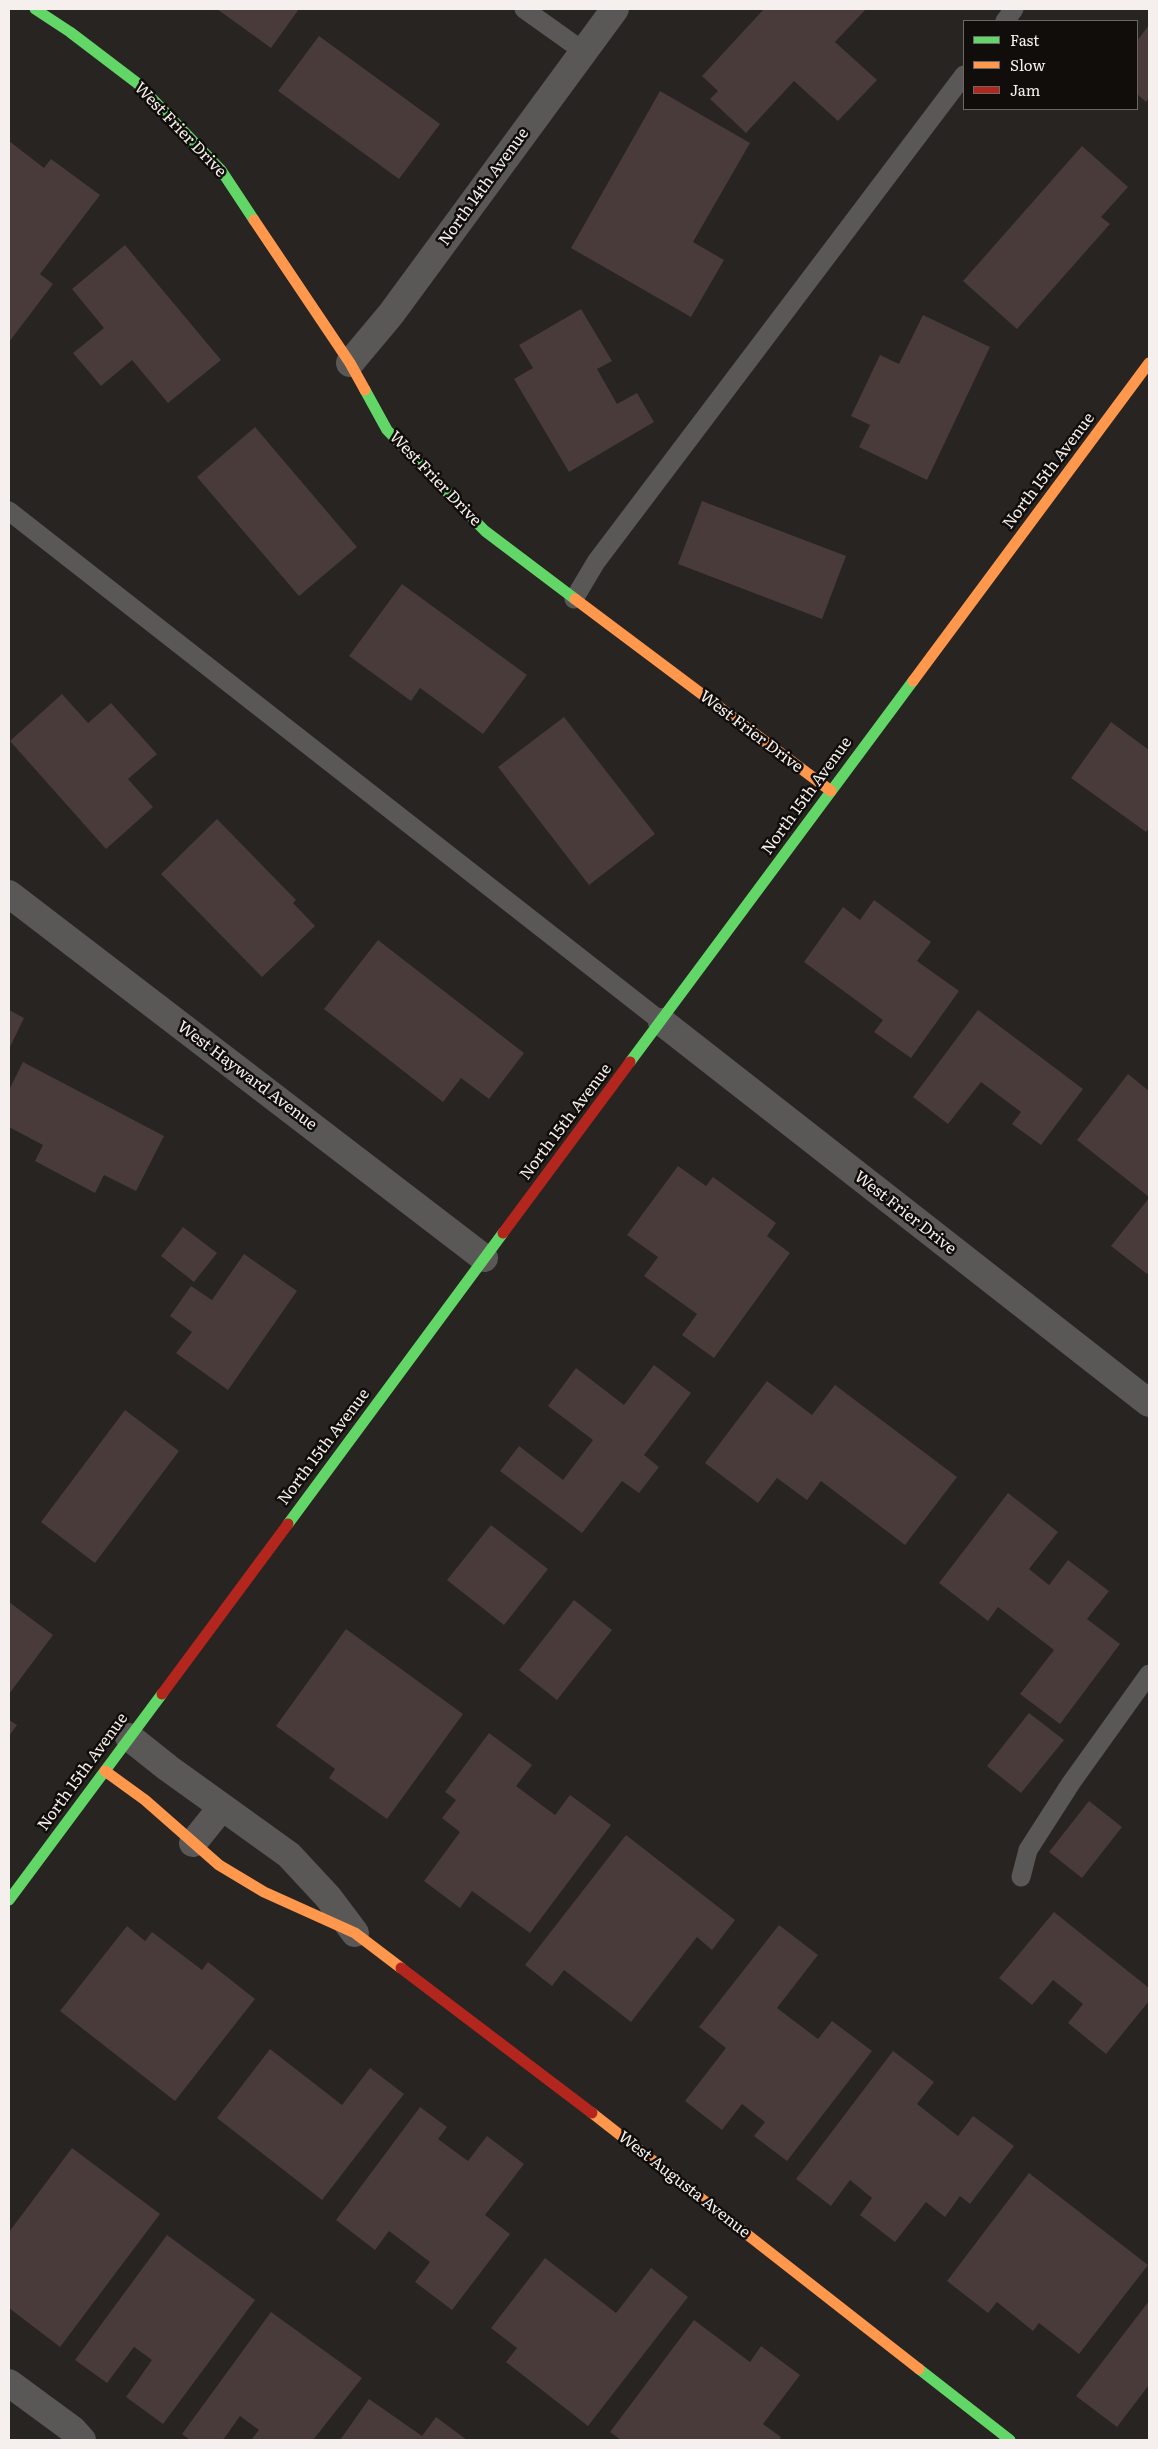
<!DOCTYPE html>
<html>
<head>
<meta charset="utf-8">
<style>
	body { margin:0 }
	#map { position:relative; width:1158px; height:2449px; overflow:hidden; background:#272421; font-family:Literata,serif }
	canvas { display:block }
	.frame { position:absolute; inset:0; border:10px solid #f5f0ed; pointer-events:none }
	.legend { position:absolute; left:963px; top:20px; width:175px; height:90px; box-sizing:border-box; background:#100d0b; border:1px solid #6c6865; margin:0; padding:6px 9px; list-style:none; font-size:15px; color:#f5f0ed }
	.legend li { display:flex; align-items:center; gap:10px; height:25px }
	.legend b { width:25px; border:1px solid #6c6865 }
</style>
</head>
<body>
<div id="map">
<canvas width="1158" height="2449"></canvas>
<div class="frame"></div>
<ul class="legend">
<li><b style="height:6px;background:#63d668"></b>Fast</li>
<li><b style="height:6px;background:#ff974d"></b>Slow</li>
<li><b style="height:6px;background:#b3261e"></b>Jam</li>
</ul>
</div>
<script>
const ctx = document.querySelector('canvas').getContext('2d');
ctx.lineJoin = 'round';
function paint(path, color) { ctx.fillStyle = color; ctx.fill(path, 'evenodd'); }
const poly = rows => new Path2D(rows.map(r => 'M' + r).join(''));
function stroke(path, color, width, dash) { ctx.strokeStyle = color; ctx.lineWidth = width; ctx.lineCap = dash ? 'butt' : 'round'; ctx.setLineDash(dash || []); ctx.stroke(path); }
function label(font, color, halo, rows, align = 'center') {
  ctx.font = font + ' Literata,serif'; ctx.lineWidth = 5; ctx.setLineDash([]); ctx.textBaseline = 'middle'; ctx.strokeStyle = halo; ctx.fillStyle = color; for (const [text, x, y, turn = 0] of rows) {
    ctx.save(); ctx.translate(x, y); ctx.rotate((+turn || 0) * Math.PI / 180); ctx.textAlign = isNaN(turn) ? turn : align; if (halo) ctx.strokeText(text, 0, 0); ctx.fillText(text, 0, 0); ctx.restore();
  }
}
paint(poly([
	[217,9,299,9,271,48],
	[764,9,866,9,835,42,877,80,838,121,794,81,746,133,710,99,718,91,702,76],
	[1149,25,1149,98,1146,102,1137,94,1137,41],
	[319,36,440,124,399,179,278,91],
	[660,91,750,143,693,242,724,260,691,317,571,248],
	[9,141,44,168,51,159,100,195,40,274,53,284,9,342],
	[1082,146,1128,187,1101,217,1110,224,1017,329,963,281],
	[125,245,221,360,168,403,132,360,101,386,73,353,104,328,72,289],
	[581,309,612,361,597,369,617,404,637,393,654,422,569,472,514,379,533,368,519,345],
	[923,315,990,347,927,480,859,447,870,425,851,416,880,355,899,364],
	[255,427,357,547,299,596,197,477],
	[702,501,846,556,822,619,678,564],
	[402,584,527,675,483,734,420,688,411,701,349,656],
	[62,694,88,723,111,703,157,754,128,779,153,807,106,849,10,741],
	[564,717,655,834,589,885,498,767],
	[1111,722,1149,750,1149,828,1146,832,1071,778],
	[217,819,296,900,293,903,315,926,262,977,161,874],
	[874,900,931,942,917,961,959,991,911,1058,874,1032,883,1020,804,962,843,907,860,920],
	[378,940,524,1053,489,1099,461,1078,443,1102,324,1009],
	[9,1010,24,1018,9,1049],
	[978,1010,1083,1089,1041,1145,1012,1124,1021,1112,981,1082,948,1124,913,1097],
	[23,1062,164,1136,136,1191,104,1175,95,1193,35,1161,43,1145,9,1127,9,1090],
	[1128,1074,1149,1091,1149,1197,1077,1140],
	[678,1166,706,1186,713,1177,776,1223,767,1236,790,1253,714,1358,682,1335,697,1314,644,1276,658,1257,627,1235],
	[1149,1198,1149,1271,1147,1274,1111,1246],
	[183,1227,217,1253,194,1282,161,1256],
	[244,1254,297,1291,228,1390,176,1353,192,1332,170,1316,191,1286,212,1300],
	[654,1365,691,1393,644,1455,659,1467,639,1493,622,1481,582,1533,500,1471,519,1446,563,1480,593,1440,548,1406,576,1368,624,1405],
	[767,1381,812,1415,835,1385,957,1477,905,1545,821,1481,807,1500,777,1478,758,1503,705,1463],
	[125,1410,179,1451,95,1563,41,1522],
	[1008,1493,1058,1532,1029,1569,1049,1585,1068,1560,1109,1591,1087,1619,1120,1644,1060,1724,1020,1694,1054,1650,998,1607,988,1621,939,1583],
	[491,1525,548,1569,504,1625,447,1580],
	[574,1600,612,1630,557,1700,519,1670],
	[9,1602,53,1635,9,1694],
	[346,1629,463,1714,387,1819,329,1778,335,1769,276,1726],
	[1029,1713,1064,1740,1021,1793,987,1766],
	[9,1720,17,1725,9,1736],
	[489,1733,532,1765,516,1786,555,1815,570,1795,611,1825,530,1933,472,1891,460,1908,424,1881,460,1832,442,1818,456,1800,445,1792],
	[1089,1801,1122,1827,1082,1878,1049,1852],
	[626,1835,735,1920,712,1950,697,1937,631,2022,564,1970,552,1986,525,1965],
	[1054,1912,1149,1988,1149,2001,1106,2054,1068,2023,1083,2004,1053,1980,1032,2005,999,1978],
	[779,1925,818,1955,777,2008,818,2039,832,2021,872,2051,787,2161,754,2136,765,2122,742,2104,722,2130,685,2101,726,2048,699,2027],
	[127,1926,145,1941,152,1932,202,1970,208,1962,255,1999,175,2101,60,2011],
	[270,2049,342,2105,370,2068,404,2094,322,2200,217,2118],
	[893,2051,934,2082,917,2104,958,2136,973,2116,1014,2146,970,2204,960,2196,945,2217,926,2202,895,2242,860,2215,872,2198,850,2180,831,2206,796,2179],
	[420,2107,447,2127,438,2139,468,2161,487,2136,524,2164,485,2215,510,2234,452,2310,415,2282,430,2262,389,2231,375,2250,336,2220],
	[72,2148,160,2214,60,2347,9,2308,9,2232],
	[1029,2173,1148,2265,1079,2354,1039,2323,1033,2331,997,2302,988,2313,947,2281],
	[167,2235,255,2300,163,2424,126,2397,152,2360,134,2347,107,2383,75,2360],
	[545,2258,616,2313,651,2268,688,2297,588,2426,506,2362,517,2348,491,2328],
	[1149,2301,1149,2385,1117,2427,1076,2396],
	[271,2312,362,2378,313,2440,251,2440,259,2430,240,2416,223,2440,190,2440,182,2434],
	[694,2320,750,2362,761,2346,800,2375,763,2424,781,2437,779,2440,621,2440,610,2432],
	[369,2399,422,2436,436,2417,467,2440,340,2440]
]), '#493b39');
stroke(poly([
	[524,9,583,51],
	[1005,21,1014,9],
	[9,511,662,1022],
	[574,599,596,562,964,75],
	[1021,1877,1028,1850,1071,1783,1149,1674]
]), '#595857', 19);
stroke(poly([
	[350,363,391,314,615,9],
	[9,894,484,1258],
	[662,1022,1149,1403],
	[129,1737,168,1768,289,1855,328,1897,355,1933],
	[193,1843,222,1807],
	[9,2383,73,2430,82,2440]
]), '#595857', 28);
stroke(poly([
	[35,9,70,32,137,83,221,170,254,220],
	[365,390,387,430,485,531,575,599],
	[630,1062,913,681],
	[288,1524,503,1233],
	[9,1900,162,1694],
	[919,2369,1010,2440]
]), '#63d668', 11);
stroke(poly([
	[254,220,350,363,365,390],
	[575,599,831,791],
	[913,681,1149,363],
	[105,1771,145,1800,219,1865,264,1892,355,1933,401,1968],
	[592,2113,919,2369]
]), '#ff974d', 11);
stroke(poly([
	[503,1233,630,1062],
	[162,1694,288,1524],
	[401,1968,592,2113]
]), '#b3261e', 11);
label('16px', '#f5f0ed', '#100d0b', [
	["West Frier Drive",180,130,46],
	["North 14th Avenue",484,187,-54],
	["North 15th Avenue",1049,471,-53],
	["West Frier Drive",435,479,46],
	["West Frier Drive",751,732,37],
	["North 15th Avenue",807,796,-54],
	["West Hayward Avenue",247,1076,37],
	["North 15th Avenue",566,1122,-53],
	["West Frier Drive",905,1213,38],
	["North 15th Avenue",324,1447,-53],
	["North 15th Avenue",83,1772,-54],
	["West Augusta Avenue",684,2185,38]
]);
</script>
</body>
</html>
